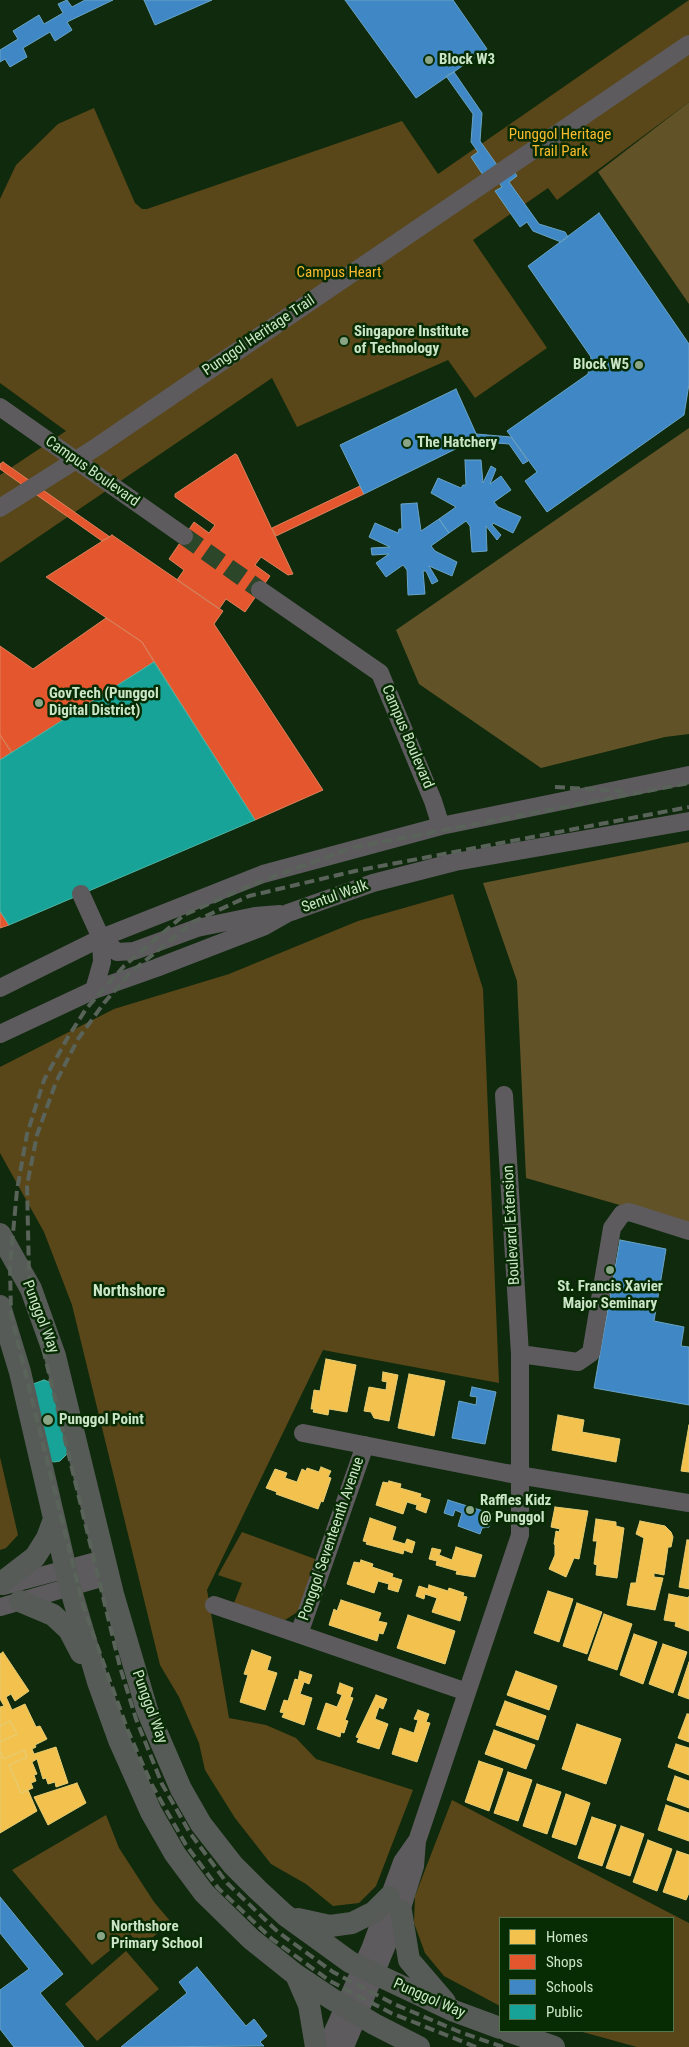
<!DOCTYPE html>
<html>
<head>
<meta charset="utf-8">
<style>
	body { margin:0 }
	#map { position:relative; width:689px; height:2047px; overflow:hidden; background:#102a0d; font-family:"Roboto Condensed",sans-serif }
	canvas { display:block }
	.legend { position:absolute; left:499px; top:1917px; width:175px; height:115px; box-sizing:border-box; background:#072b03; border:1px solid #557551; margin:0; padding:6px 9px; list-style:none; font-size:15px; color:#cbe5c7 }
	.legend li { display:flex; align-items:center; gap:10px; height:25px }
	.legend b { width:25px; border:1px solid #557551 }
</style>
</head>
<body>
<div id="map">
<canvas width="689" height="2047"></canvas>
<ul class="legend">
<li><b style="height:14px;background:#f2c14e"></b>Homes</li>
<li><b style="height:14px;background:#e4572e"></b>Shops</li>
<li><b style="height:14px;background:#3f88c5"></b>Schools</li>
<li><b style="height:14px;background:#17a398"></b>Public</li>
</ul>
</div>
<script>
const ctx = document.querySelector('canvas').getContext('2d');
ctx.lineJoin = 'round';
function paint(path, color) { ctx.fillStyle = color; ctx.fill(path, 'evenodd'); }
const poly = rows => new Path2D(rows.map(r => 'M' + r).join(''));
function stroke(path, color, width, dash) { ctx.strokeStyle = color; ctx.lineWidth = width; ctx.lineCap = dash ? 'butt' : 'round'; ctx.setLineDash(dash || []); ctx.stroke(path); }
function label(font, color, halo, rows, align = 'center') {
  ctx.font = font + ' "Roboto Condensed",sans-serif'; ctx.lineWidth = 5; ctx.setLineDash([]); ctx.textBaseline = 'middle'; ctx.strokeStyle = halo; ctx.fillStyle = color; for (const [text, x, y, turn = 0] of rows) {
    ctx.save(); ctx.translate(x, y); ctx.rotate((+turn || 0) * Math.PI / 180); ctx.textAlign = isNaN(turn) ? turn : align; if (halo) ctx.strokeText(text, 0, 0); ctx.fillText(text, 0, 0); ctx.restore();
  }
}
paint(poly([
	[689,0,689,102,557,200,548,188,473,240,547,348,475,398,448,360,297,427,272,378,0,563,0,475,66,431,0,383,0,199,16,165,58,124,94,108,135,203,142,209,147,209,402,121,438,174],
	[453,894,483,989,499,1383,323,1350,207,1590,229,1718,266,1725,296,1738,316,1759,413,1790,376,1886,359,1903,333,1906,306,1884,271,1864,235,1818,205,1770,199,1743,179,1697,160,1665,72,1305,44,1232,0,1153,0,1067,114,1009,229,974,358,921],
	[0,1457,18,1535,6,1548,0,1550],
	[242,1532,315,1559,299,1611,285,1620,234,1603,242,1583,218,1575],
	[452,1800,689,1923,689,2047,637,2047,579,2031,673,2031,673,1918,500,1918,500,2006,444,1976,425,1953,414,1923,415,1896],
	[106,1815,119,1848,154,1902,171,1922,141,1947,130,1934,92,1965,12,1870],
	[126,1951,159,1989,97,2041,65,2004]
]), '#5a4719');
paint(poly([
	[689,102,689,304,598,172],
	[689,428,689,734,665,737,541,768,419,684,396,630],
	[689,842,689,1225,526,1178,517,981,483,883]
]), '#625228');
const homes = poly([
	[326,1359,356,1365,347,1412,329,1409,328,1415,313,1412,314,1409,311,1409,314,1390,320,1391,326,1359],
	[383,1372,398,1375,389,1421,374,1418,371,1412,364,1411,369,1387,386,1390,387,1382,382,1381,383,1372],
	[409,1374,445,1381,434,1436,398,1428,409,1374],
	[558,1415,584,1420,582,1432,620,1439,616,1462,552,1450,558,1415],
	[689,1425,689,1472,681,1471,689,1425],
	[321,1467,331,1471,328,1477,331,1478,323,1502,321,1501,318,1509,276,1494,277,1492,266,1488,275,1469,287,1473,285,1478,297,1482,302,1469,306,1471,307,1468,319,1472,321,1467],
	[389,1481,401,1484,400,1488,421,1494,420,1497,430,1500,426,1513,416,1509,417,1505,407,1502,403,1514,376,1505,383,1482,388,1483,389,1481],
	[555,1507,588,1511,579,1559,574,1558,566,1577,549,1569,555,1555,555,1545,554,1544,556,1531,559,1532,560,1529,551,1527,555,1507],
	[370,1518,396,1527,392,1540,405,1544,407,1539,415,1542,412,1553,404,1550,403,1554,366,1544,367,1542,363,1541,370,1518],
	[596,1519,616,1522,616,1526,624,1528,617,1578,596,1575,597,1565,594,1564,597,1541,593,1541,596,1519],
	[640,1521,665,1526,671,1532,673,1537,671,1547,668,1547,664,1575,654,1573,654,1577,663,1578,655,1610,627,1605,631,1583,636,1583,644,1538,636,1534,640,1521],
	[687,1540,689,1540,689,1589,679,1587,687,1540],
	[456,1547,482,1555,475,1577,456,1574,457,1571,436,1565,437,1561,429,1559,432,1548,441,1550,439,1555,452,1560,456,1547],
	[361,1560,373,1564,372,1567,393,1574,392,1577,402,1580,398,1592,388,1589,389,1584,378,1581,374,1593,347,1584,354,1562,360,1563,361,1560],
	[429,1585,448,1591,449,1588,464,1593,463,1596,467,1597,460,1621,432,1612,437,1598,425,1594,424,1599,416,1596,419,1586,428,1589,429,1585],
	[548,1591,573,1599,559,1642,534,1633,548,1591],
	[669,1594,689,1598,689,1596,689,1631,675,1626,676,1622,664,1620,669,1594],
	[341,1600,381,1613,378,1621,387,1623,383,1634,379,1633,377,1641,329,1625,334,1609,337,1611,341,1600],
	[577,1603,602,1612,587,1654,563,1646,577,1603],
	[604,1614,632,1624,617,1670,588,1660,604,1614],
	[408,1615,455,1631,445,1664,397,1648,408,1615],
	[634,1634,657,1642,643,1684,620,1675,634,1634],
	[663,1644,687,1652,673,1693,649,1684,663,1644],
	[252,1650,271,1657,267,1670,277,1673,265,1710,240,1702,248,1675,244,1674,252,1650],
	[3,1652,29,1691,15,1701,11,1694,6,1697,12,1710,25,1704,36,1727,40,1726,47,1739,35,1745,36,1747,32,1749,34,1754,56,1747,68,1783,56,1787,55,1782,48,1784,46,1778,43,1779,37,1759,32,1762,37,1774,34,1775,36,1781,31,1783,33,1788,21,1793,9,1765,27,1757,24,1750,4,1759,0,1751,0,1742,17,1734,10,1721,0,1726,0,1707,4,1706,0,1699,0,1654,3,1652],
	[689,1662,689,1699,678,1695,689,1662],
	[300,1671,312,1675,309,1684,304,1682,300,1694,312,1698,304,1725,282,1717,284,1713,280,1712,284,1700,288,1701,295,1679,298,1680,300,1671],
	[516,1671,557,1686,549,1710,507,1695,516,1671],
	[340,1683,353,1688,350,1697,353,1698,345,1720,348,1721,344,1733,341,1732,340,1737,317,1729,326,1703,337,1707,342,1695,337,1693,340,1683],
	[376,1695,387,1699,383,1709,379,1707,375,1719,388,1724,379,1749,357,1742,359,1738,356,1737,376,1695],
	[505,1701,546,1716,538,1740,496,1725,505,1701],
	[418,1710,429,1714,426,1722,430,1723,417,1762,392,1754,400,1728,414,1733,418,1720,414,1719,418,1710],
	[687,1714,689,1714,689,1742,678,1738,687,1714],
	[10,1721,17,1734,0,1742,0,1726,10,1721],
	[577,1724,621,1739,606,1784,562,1769,577,1724],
	[494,1730,535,1745,526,1769,485,1754,494,1730],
	[676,1744,689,1748,689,1775,668,1767,676,1744],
	[24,1750,27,1757,9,1765,21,1793,28,1790,37,1811,0,1833,0,1751,4,1759,24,1750],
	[479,1761,503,1769,489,1811,465,1802,479,1761],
	[508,1772,532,1780,518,1821,494,1813,508,1772],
	[675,1776,689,1781,689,1808,667,1800,675,1776],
	[77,1783,86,1803,48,1825,34,1797,77,1783],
	[537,1784,561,1792,547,1834,523,1826,537,1784],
	[566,1794,590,1803,576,1845,552,1837,566,1794],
	[666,1805,689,1813,689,1841,658,1830,666,1805],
	[592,1817,616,1825,602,1866,578,1858,592,1817],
	[621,1826,644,1834,630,1876,606,1868,621,1826],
	[648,1840,672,1849,657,1891,633,1882,648,1840],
	[677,1851,689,1855,689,1893,686,1900,663,1892,677,1851]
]);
paint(homes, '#f2c14e');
stroke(homes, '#e6cc72', 1);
const shops = poly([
	[235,454,237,455,293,574,288,575,261,557,255,565,270,576,245,612,226,599,219,609,177,580,184,570,169,559,194,522,209,533,215,525,175,497,175,494,235,454],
	[3,462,110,537,102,541,0,469,0,464,3,462],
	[360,486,364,494,276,536,272,528,360,486],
	[112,535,223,611,214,624,323,790,255,820,142,642,46,577,112,535],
	[106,618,142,642,154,662,73,715,165,857,98,886,0,735,0,646,33,669,106,618],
	[0,735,12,752,0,760,0,735],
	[0,911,9,925,0,928,0,911]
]);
paint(shops, '#e4572e');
stroke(shops, '#dc825c', 1);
const schools = poly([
	[67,0,72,7,85,0,113,0,67,22,72,30,55,41,50,32,23,48,27,57,10,67,5,59,0,62,0,50,18,39,13,31,39,15,44,24,63,13,58,4,67,0],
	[144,0,212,0,155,25,144,0],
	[345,0,453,0,487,49,416,98,345,0],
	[454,72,482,113,480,141,497,165,505,159,517,176,509,182,539,224,565,232,568,237,561,242,533,231,527,222,520,227,495,191,502,187,490,170,483,175,471,157,478,152,471,142,473,114,446,76,454,72],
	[599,213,689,344,689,384,684,415,547,512,525,481,537,472,507,431,588,374,591,357,528,266,599,213],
	[456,389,478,438,364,494,340,445,456,389],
	[476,434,511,437,528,461,523,464,509,444,473,441,478,438,476,434],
	[465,460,481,460,483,483,491,466,496,469,490,484,501,476,511,490,494,502,498,507,521,517,513,533,493,523,492,525,501,535,497,540,486,526,487,551,472,552,470,526,466,521,449,533,439,519,456,507,431,493,438,478,461,488,463,485,466,485,465,460],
	[417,503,421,531,439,519,449,533,431,546,435,551,457,562,452,576,429,566,438,581,432,584,426,571,423,571,425,594,408,595,407,570,403,565,386,577,376,563,389,554,372,555,371,548,390,547,369,537,375,523,398,533,399,529,402,529,401,504,417,503],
	[620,1240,666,1249,654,1321,684,1327,681,1346,689,1347,689,1405,594,1388,620,1240],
	[472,1387,496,1392,485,1444,452,1438,459,1401,476,1405,477,1397,470,1396,472,1387],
	[448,1500,493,1514,489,1527,482,1528,480,1534,458,1526,462,1513,455,1510,453,1516,444,1513,448,1500],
	[0,1897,63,1974,40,1993,84,2047,14,2047,0,2029,0,1990,29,1969,0,1933,0,1897],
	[197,1967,246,2026,254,2019,267,2036,260,2042,264,2046,121,2047,187,1993,179,1982,197,1967]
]);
paint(schools, '#3f88c5');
stroke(schools, '#69a4c6', 1);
const public = poly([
	[154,662,255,820,9,925,0,911,0,760,154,662],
	[44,1380,52,1383,70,1444,67,1454,60,1461,54,1462,47,1459,33,1384,44,1380]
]);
paint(public, '#17a398');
stroke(public, '#4db7a6', 1);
stroke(poly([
	[184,536,260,590]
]), '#2c4629', 18, [18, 9]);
stroke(poly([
	[0,407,184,536],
	[0,508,95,448,689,44],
	[260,590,380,673,433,801,441,826],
	[81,894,101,938,102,962,94,990],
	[101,938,117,952,134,951,197,928,255,916,280,914],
	[0,988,101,938,263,874,441,826,689,775],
	[0,1034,94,990,156,968,265,926,288,913,373,883,455,862,689,821],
	[520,1354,578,1362,591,1353,612,1228,622,1214,629,1212,689,1231],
	[303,1433,506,1473,689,1503],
	[3,1586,104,1559],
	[214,1605,467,1692],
	[0,1607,108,1576],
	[299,1634,365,1445],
	[326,2047,370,1949,402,1862,416,1842],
	[345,2047,401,1911,415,1866,417,1841,520,1535,520,1354,504,1095]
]), '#5d5b5e', 18);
stroke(poly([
	[0,1234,31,1289,55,1356,113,1594,147,1710,181,1789,201,1824,233,1865,258,1890,285,1915,350,1962,454,2011,500,2028],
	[0,1306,20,1372,70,1587,98,1682,119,1740,151,1812,175,1854,204,1893,251,1939,296,1975,332,1999,374,2024,419,2047],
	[0,1584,35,1557,47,1538,54,1519],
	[20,1601,53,1615,69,1630,81,1653],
	[401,1911,409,1960,445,2002],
	[298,1919,330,1926,352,1923,374,1912,389,1897],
	[296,1975,309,2005,316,2047],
	[508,2031,554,2047]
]), '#575b57', 22);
stroke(poly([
	[555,787,623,791],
	[476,2047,391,2013,330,1981,272,1939,218,1888,186,1845,152,1785,128,1731,84,1609,11,1315,10,1266,17,1190,27,1134,44,1080,68,1037,86,1009,124,966,184,915,251,885,351,848,689,783],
	[503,2047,460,2032,394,2004,333,1972,278,1932,227,1883,190,1833,162,1784,136,1719,120,1667,38,1328,29,1274,27,1185,37,1135,56,1082,78,1039,104,1003,130,973,193,922,249,896,355,871,689,807]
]), '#596359', 4, [10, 5]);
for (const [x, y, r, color] of [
	[429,60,5,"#8aa486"],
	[344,341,5,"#8aa486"],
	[639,365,5,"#8aa486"],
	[407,443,5,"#8aa486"],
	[39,703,5,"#8aa486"],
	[610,1270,5,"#8aa486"],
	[48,1420,6,"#8aa486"],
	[470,1510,5,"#8aa486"],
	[101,1936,5,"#8aa486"]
]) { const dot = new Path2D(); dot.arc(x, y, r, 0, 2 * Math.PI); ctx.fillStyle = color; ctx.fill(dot); stroke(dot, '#072b03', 2); }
label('bold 15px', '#cbe5c7', '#072b03', [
	["Block W3",439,60],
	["Singapore Institute",354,332],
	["of Technology",354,349],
	["Block W5",629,365,"right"],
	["The Hatchery",417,443],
	["GovTech (Punggol",49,694],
	["Digital District)",49,711],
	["St. Francis Xavier",610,1287,"center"],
	["Major Seminary",610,1304,"center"],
	["Punggol Point",59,1420],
	["Raffles Kidz",480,1501],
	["@ Punggol",480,1518],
	["Northshore",111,1927],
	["Primary School",111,1944]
], 'left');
label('15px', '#fbbb2f', '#072b03', [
	["Punggol Heritage",560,135],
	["Trail Park",560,152],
	["Campus Heart",339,273]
]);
label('15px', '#cbe5c7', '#072b03', [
	["Punggol Heritage Trail",259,336,-34],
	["Campus Boulevard",92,472,35],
	["Campus Boulevard",407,737,67],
	["Sentul Walk",335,897,-20],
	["Boulevard Extension",512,1225,-93],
	["Punggol Way",40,1317,69],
	["Ponggol Seventeenth Avenue",332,1539,-71],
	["Punggol Way",149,1707,70],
	["Punggol Way",429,1999,24]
]);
label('bold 16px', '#cbe5c7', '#072b03', [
	["Northshore",129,1292]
]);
</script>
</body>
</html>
